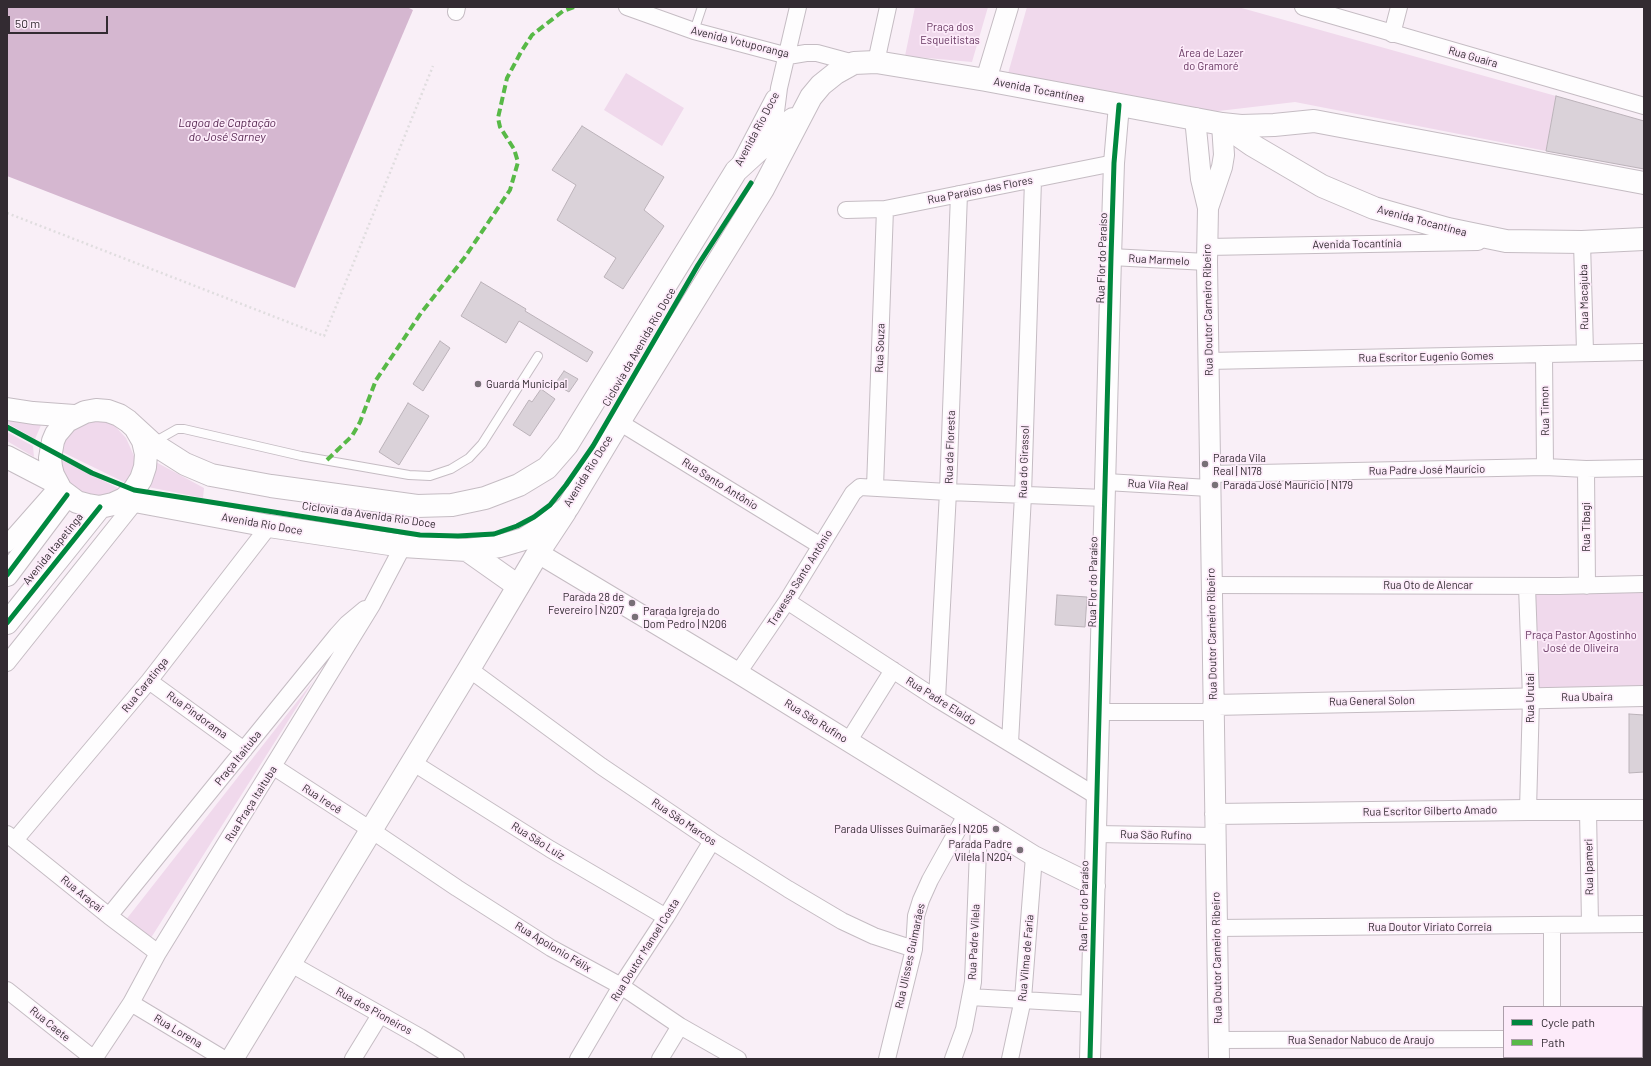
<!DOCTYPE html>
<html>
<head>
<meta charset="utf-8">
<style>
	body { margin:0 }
	#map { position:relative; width:1651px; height:1066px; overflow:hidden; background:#f9eff7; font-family:Barlow,sans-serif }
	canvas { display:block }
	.frame { position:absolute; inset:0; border:8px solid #332b32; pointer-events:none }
	.legend { position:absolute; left:1503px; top:1006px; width:140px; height:52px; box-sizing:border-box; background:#fdebfa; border:1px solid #ac9eaa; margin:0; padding:5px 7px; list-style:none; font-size:12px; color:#332b32 }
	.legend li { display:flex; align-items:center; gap:8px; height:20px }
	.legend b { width:20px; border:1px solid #ac9eaa }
	.scale { position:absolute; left:8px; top:16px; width:100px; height:18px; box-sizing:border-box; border:2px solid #332b32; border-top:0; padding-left:5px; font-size:12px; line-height:14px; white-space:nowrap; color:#332b32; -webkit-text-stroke:3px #fdebfa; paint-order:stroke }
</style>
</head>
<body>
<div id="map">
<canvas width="1651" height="1066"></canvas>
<div class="frame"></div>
<ul class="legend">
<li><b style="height:5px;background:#00873e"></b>Cycle path</li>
<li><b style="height:5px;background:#58b947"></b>Path</li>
</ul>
<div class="scale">50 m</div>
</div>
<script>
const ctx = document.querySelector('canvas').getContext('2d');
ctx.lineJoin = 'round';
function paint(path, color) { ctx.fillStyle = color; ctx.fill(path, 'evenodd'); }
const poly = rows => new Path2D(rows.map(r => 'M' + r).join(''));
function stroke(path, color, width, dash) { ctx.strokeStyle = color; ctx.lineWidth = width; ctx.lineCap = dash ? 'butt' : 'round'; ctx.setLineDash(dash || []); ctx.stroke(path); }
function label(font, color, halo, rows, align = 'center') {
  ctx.font = font + ' Barlow,sans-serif'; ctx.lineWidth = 3.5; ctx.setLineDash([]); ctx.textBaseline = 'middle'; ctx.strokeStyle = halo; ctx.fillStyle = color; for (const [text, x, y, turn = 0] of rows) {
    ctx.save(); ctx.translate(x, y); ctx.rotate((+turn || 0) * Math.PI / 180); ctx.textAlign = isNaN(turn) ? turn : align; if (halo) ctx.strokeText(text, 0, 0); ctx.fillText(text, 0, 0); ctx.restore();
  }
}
paint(poly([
	[915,7,988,7,972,62,905,56],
	[1027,7,1238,7,1556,96,1546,151,1295,102,1210,112,1007,77],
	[626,73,684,108,662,146,604,110],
	[7,416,42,423,35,439,7,423],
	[102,418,113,424,126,438,134,456,134,472,128,484,54,448,72,424],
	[7,432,33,446,34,457,7,441],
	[54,456,122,490,114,497,75,496],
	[154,461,204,488,203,498,148,487],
	[1644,591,1644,690,1535,691,1529,593],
	[314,680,149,941,125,921]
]), '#f0d9ec');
paint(poly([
	[7,7,407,7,413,10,295,288,7,176]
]), '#d5b7d0');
const building = poly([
	[1556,96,1644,121,1644,169,1546,151,1556,96],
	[582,126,664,177,644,210,664,226,623,289,604,277,616,258,557,220,576,185,552,170,582,126],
	[481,282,526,309,525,311,593,352,587,362,519,321,506,343,461,316,481,282],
	[440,341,450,348,423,391,413,384,440,341],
	[564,371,578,379,569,392,555,384,564,371],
	[541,389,555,399,530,436,513,425,529,400,532,402,541,389],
	[408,403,429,416,399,465,379,452,408,403],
	[1057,595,1087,597,1085,627,1055,625,1057,595],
	[1629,714,1644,715,1644,772,1629,773,1629,714]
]);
paint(building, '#dad2d9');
stroke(building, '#bbb2b9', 1);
const service = poly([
	[694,31,702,7],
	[154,442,177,429,184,429,301,456,409,475,430,476,451,469,469,458,482,444,538,356]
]);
const minor = poly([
	[627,7,694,31,788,56,806,53,817,53,854,63],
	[1303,7,1644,106],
	[456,12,457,7],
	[1392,34,1399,7],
	[876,62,888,7],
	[772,143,779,88,798,7],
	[740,163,774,98],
	[846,210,885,209,1114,163],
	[1582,242,1585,352],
	[1207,247,1478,242],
	[1111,257,1207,262],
	[1544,354,1545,467],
	[1208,361,1644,352],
	[619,422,821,546],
	[1586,469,1587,586],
	[1210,474,1545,467,1586,469,1644,468],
	[1106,482,1209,488],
	[875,487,885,209],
	[7,544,59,485],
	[1211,585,1559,586,1644,584],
	[1527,586,1531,698,1528,810],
	[787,601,937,699,1098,797],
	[7,663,136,501],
	[469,669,601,766,712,841,788,889,842,921,874,936,914,949],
	[738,673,787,601,853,493,860,487,948,492,1105,498],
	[149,681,244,750],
	[937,699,948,492,959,194],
	[1100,712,1213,712],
	[848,742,893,670],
	[1010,743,1023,495,1033,180],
	[412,762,550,849,666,917],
	[274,767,371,830,457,888,551,948,621,986,680,1026,738,1059],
	[1588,811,1590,924],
	[7,834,109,916,158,953],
	[1096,834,1216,836],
	[15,840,149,681,269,526],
	[109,916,337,635,347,624,365,609],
	[1552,926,1552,1007],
	[1216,928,1644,924],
	[291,964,420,1037,456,1059],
	[7,990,94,1059],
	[970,997,1092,1004],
	[131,1003,224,1059],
	[1642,1038,1644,1038],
	[1218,1040,1504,1039],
	[94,1059,131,1003,158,953,372,605,403,546],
	[353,1059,380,1015],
	[578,1059,621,986,666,917,712,841],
	[660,1059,680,1026],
	[887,1059,914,949,916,916,921,900,930,880,966,815],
	[953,1059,964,1029,973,982,979,823],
	[1010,1059,1023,999,1034,856],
	[1594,1059,1594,1057]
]);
const tertiary = poly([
	[986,80,1008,7],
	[1195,118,1201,179,1208,208],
	[538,553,738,673,1034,856,1095,886],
	[1213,705,1644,696],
	[1215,814,1528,810,1644,810],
	[1090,1059,1111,257,1114,163,1119,105],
	[1219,1059,1207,262,1208,208,1222,167,1224,155,1222,124]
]);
const secondary = poly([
	[232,1059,469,669,538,553,565,512]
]);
const primary = poly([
	[1222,124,1252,145,1322,186,1374,208,1448,229,1506,241,1582,242,1644,239],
	[7,409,33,413,74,416],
	[136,429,143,441,146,454,145,467,141,479,134,490,124,499,113,504,100,507,88,505,77,502,61,490,53,475,51,467,50,458,53,441,56,434,67,421,85,412,96,410,108,411,119,415,128,421,152,443,185,464,211,475,271,486,417,506,452,505,485,498,519,485,547,468,567,445,736,171,793,119],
	[7,457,57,483],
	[124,499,269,526,403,546,467,550,500,546,524,539,546,525,568,507,619,422,763,189,811,97,821,85,836,73,854,63,876,62,986,80,1222,124,1241,126,1274,125,1314,121,1644,183],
	[467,550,518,586],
	[7,575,67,495],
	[7,623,100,507]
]);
stroke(service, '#c5bcc3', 10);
stroke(minor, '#c5bcc3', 18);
stroke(tertiary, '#c5bcc3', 22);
stroke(secondary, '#c5bcc3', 24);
stroke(primary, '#c5bcc3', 24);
stroke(poly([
	[7,213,324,336,433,66]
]), '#e0dddf', 2.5, [2, 3]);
stroke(service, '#fefdfe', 8);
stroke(minor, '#fefdfe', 16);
stroke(tertiary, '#fefdfe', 20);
stroke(secondary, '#fefdfe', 22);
stroke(primary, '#fefdfe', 22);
stroke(poly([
	[327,460,352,436,360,422,376,380,393,355,421,313,465,257,510,190,518,162,514,149,500,127,498,118,507,78,521,52,532,35,563,11,574,7]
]), '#58b947', 4, [8, 4]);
stroke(poly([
	[7,427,92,473,134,490,420,535,458,536,494,534,517,526,534,517,550,505,566,485,593,446,698,265,751,183],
	[7,575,67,495],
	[7,623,100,507],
	[1090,1059,1111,257,1114,163,1119,105]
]), '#00873e', 5);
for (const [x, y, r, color] of [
	[478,384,4,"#787077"],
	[1205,464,4,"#787077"],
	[1215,485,4,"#787077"],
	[632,603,4,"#787077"],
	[635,617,4,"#787077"],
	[996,829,4,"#787077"],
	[1020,850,4,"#787077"]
]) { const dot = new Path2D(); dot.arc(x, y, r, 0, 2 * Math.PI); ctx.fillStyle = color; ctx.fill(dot); stroke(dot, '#fdebfa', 1.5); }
label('11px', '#663660', '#fdebfa', [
	["Praça dos",950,27],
	["Esqueitistas",950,40],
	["Área de Lazer",1211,53],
	["do Gramoré",1211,66],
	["Praça Pastor Agostinho",1581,635],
	["José de Oliveira",1581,648]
]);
label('11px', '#332b32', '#fdebfa', [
	["Avenida Votuporanga",740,42,14],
	["Rua Guaíra",1473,57,16],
	["Avenida Tocantínea",1039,90,11],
	["Avenida Rio Doce",757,129,-62],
	["Rua Paraíso das Flores",980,190,-11],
	["Avenida Tocantínea",1422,221,15],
	["Avenida Tocantínia",1357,244,-1],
	["Rua Flor do Paraíso",1102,258,-88],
	["Rua Marmelo",1159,260,3],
	["Rua Macajuba",1584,297,-91],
	["Rua Doutor Carneiro Ribeiro",1208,310,-91],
	["Ciclovia da Avenida Rio Doce",639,347,-60],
	["Rua Souza",880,348,-88],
	["Rua Escritor Eugenio Gomes",1426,357,-1],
	["Rua Timon",1545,411,-91],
	["Rua da Floresta",950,447,-88],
	["Rua do Girassol",1024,462,-88],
	["Rua Padre José Maurício",1427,470,-1],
	["Avenida Rio Doce",588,471,-58],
	["Rua Santo Antônio",720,484,32],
	["Rua Vila Real",1158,485,3],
	["Ciclovia da Avenida Rio Doce",369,515,8],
	["Avenida Rio Doce",262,524,10],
	["Rua Tibagi",1586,527,-90],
	["Avenida Itapetinga",53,549,-51],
	["Travessa Santo Antônio",800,578,-58],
	["Rua Flor do Paraíso",1093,582,-89],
	["Rua Oto de Alencar",1428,585],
	["Rua Doutor Carneiro Ribeiro",1212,634,-91],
	["Rua Caratinga",145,685,-51],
	["Rua Ubaira",1587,697,-1],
	["Rua Urutai",1530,698,-90],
	["Rua Padre Elaido",941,701,32],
	["Rua General Solon",1372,701,-1],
	["Rua Pindorama",197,715,36],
	["Rua São Rufino",816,721,32],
	["Praça Itaituba",238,758,-51],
	["Rua Irecê",322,799,33],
	["Rua Praça Itaituba",251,804,-58],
	["Rua Escritor Gilberto Amado",1430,811,-1],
	["Rua São Marcos",684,822,34],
	["Rua São Rufino",1156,835,1],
	["Rua São Luiz",538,841,32],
	["Rua Ipameri",1589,867,-91],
	["Rua Araçai",82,894,39],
	["Rua Flor do Paraíso",1084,906,-89],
	["Rua Doutor Viriato Correia",1430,927],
	["Rua Padre Vilela",974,942,-87],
	["Rua Apolonio Félix",553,947,31],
	["Rua Doutor Manoel Costa",645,950,-58],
	["Rua Ulisses Guimarães",910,956,-78],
	["Rua Vilma de Faria",1026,958,-85],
	["Rua Doutor Carneiro Ribeiro",1217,958,-91],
	["Rua dos Pioneiros",374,1011,29],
	["Rua Caete",50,1024,39],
	["Rua Lorena",178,1031,31],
	["Rua Senador Nabuco de Araujo",1361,1040]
]);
label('11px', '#332b32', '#fdebfa', [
	["Guarda Municipal",486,384],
	["Parada Vila",1213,458],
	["Real | N178",1213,471],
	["Parada José Maurício | N179",1223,485],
	["Parada 28 de",624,597,"right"],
	["Fevereiro | N207",624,610,"right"],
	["Parada Igreja do",643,611],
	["Dom Pedro | N206",643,624],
	["Parada Ulisses Guimarães | N205",988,829,"right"],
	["Parada Padre",1012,844,"right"],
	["Vilela | N204",1012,857,"right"]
], 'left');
label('italic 12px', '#572852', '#fdebfa', [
	["Lagoa de Captação",227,123],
	["do José Sarney",227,137]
]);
</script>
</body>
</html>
